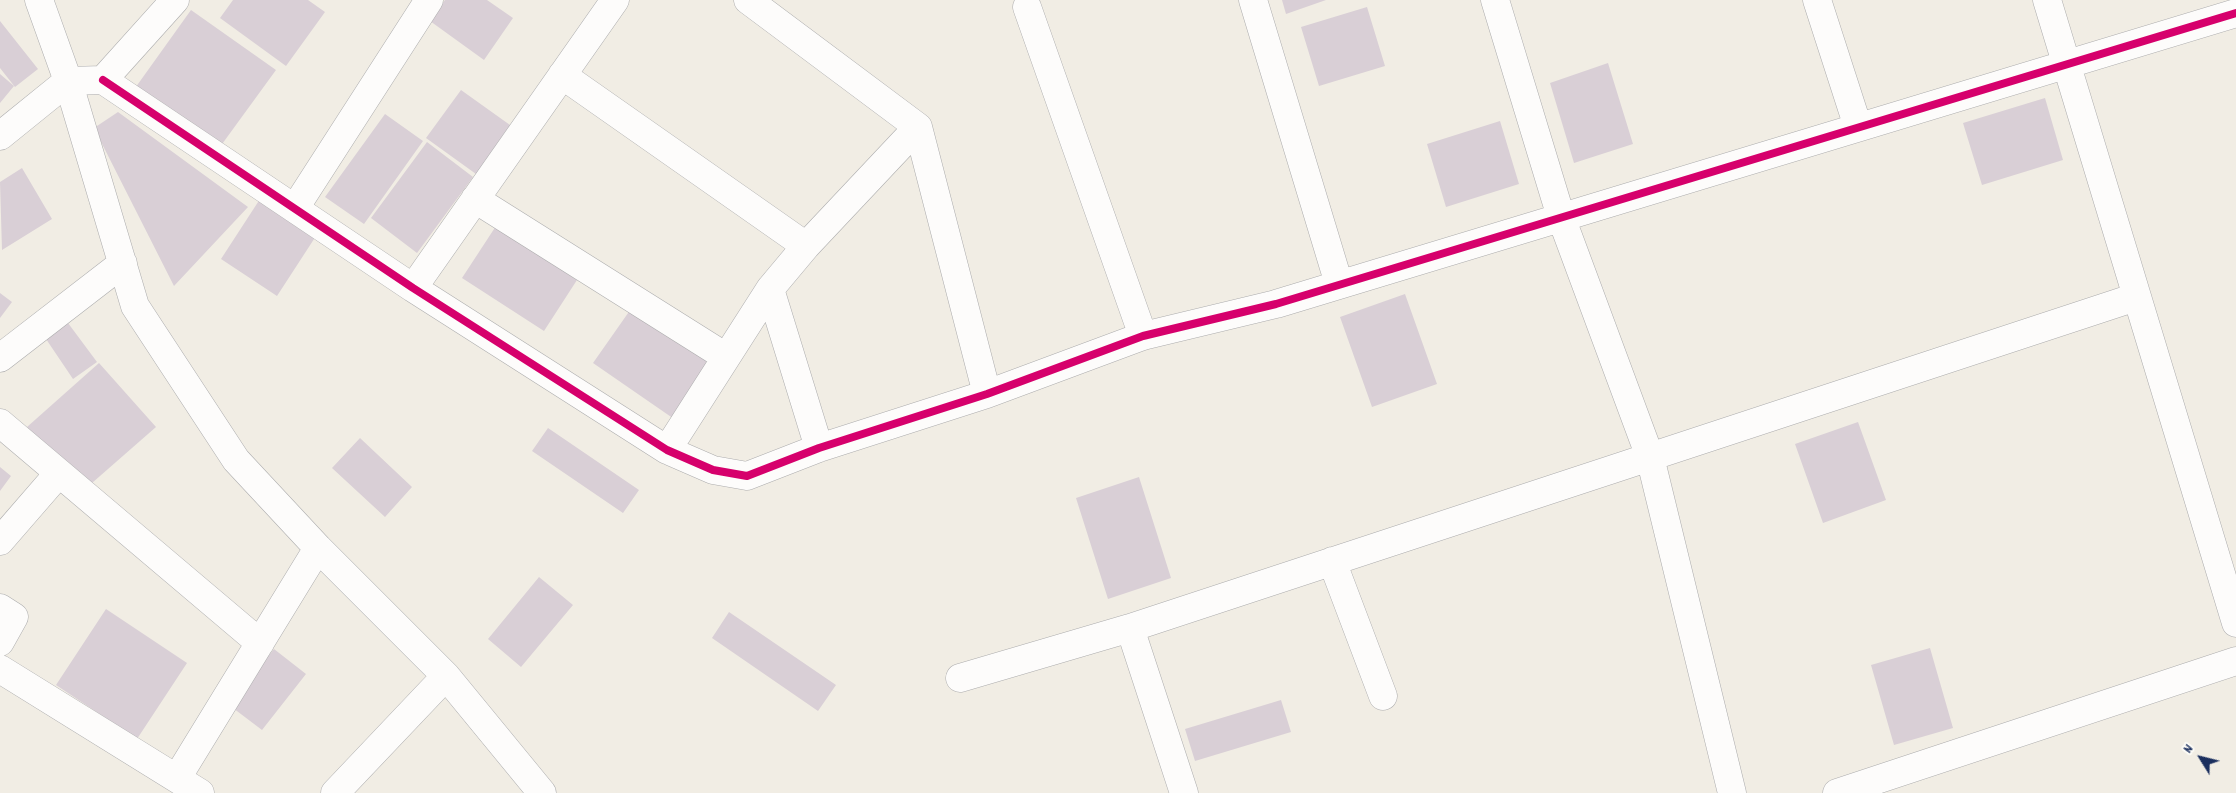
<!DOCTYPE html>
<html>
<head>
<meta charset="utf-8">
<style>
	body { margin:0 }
	#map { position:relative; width:2236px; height:793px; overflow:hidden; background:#f1ede4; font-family:Dekko,sans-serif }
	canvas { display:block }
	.north { position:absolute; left:2176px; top:733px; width:50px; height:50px; -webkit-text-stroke:4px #fdfcf7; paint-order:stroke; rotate:306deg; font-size:14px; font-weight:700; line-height:20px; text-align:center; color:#1b2f5e }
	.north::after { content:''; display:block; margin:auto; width:18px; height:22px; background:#1b2f5e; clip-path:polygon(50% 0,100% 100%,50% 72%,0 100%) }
</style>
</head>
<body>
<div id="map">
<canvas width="2236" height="793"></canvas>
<div class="north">N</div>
</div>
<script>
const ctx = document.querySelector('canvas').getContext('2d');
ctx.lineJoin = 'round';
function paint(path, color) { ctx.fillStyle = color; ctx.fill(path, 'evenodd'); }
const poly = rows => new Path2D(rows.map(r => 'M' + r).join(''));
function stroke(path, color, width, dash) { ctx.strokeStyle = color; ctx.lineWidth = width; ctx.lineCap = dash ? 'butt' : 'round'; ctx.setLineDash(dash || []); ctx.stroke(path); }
paint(poly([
	[233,0,308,0,325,12,286,66,220,18],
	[445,0,487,0,513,18,484,60,430,21],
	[1282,0,1326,0,1286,14],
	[1367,7,1385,66,1319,86,1301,27],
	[191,10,276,70,217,151,133,91],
	[0,21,38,69,15,87,0,68],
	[1608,63,1633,144,1574,163,1550,83],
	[0,74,14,86,0,103],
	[461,90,510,125,476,174,426,138],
	[2045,98,2063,160,1982,185,1963,123],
	[118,112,248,207,174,286,94,128],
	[385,114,423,141,364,224,325,197],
	[1500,121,1519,184,1446,207,1427,144],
	[427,142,473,177,417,253,371,218],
	[22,168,52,219,2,250,0,182],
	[260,199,316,236,277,296,221,259],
	[496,226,577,280,544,331,462,278],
	[0,293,12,302,0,318],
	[1405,294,1437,384,1372,407,1340,317],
	[633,306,716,363,677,421,593,363],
	[68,323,97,362,73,379,46,339],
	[99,363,156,427,84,490,27,427],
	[1858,422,1886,500,1823,523,1795,444],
	[548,428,639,490,623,513,532,451],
	[360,438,412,487,385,517,332,468],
	[0,467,11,476,0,491],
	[1139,477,1171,578,1108,599,1076,498],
	[539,577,573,605,521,667,488,639],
	[106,609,187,663,137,739,56,685],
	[729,612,836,685,818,711,712,638],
	[1930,648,1953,728,1894,745,1871,665],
	[274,649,306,674,262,730,229,705],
	[1281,700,1291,732,1195,761,1185,729]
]), '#d9cfd6');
const minor = poly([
	[39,0,68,81,135,306,236,460,318,548,446,676,542,793],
	[748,0,918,127,987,394],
	[1253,0,1339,284],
	[1495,0,1561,217,1650,457,1732,793],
	[1817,0,1858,127],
	[2047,0,2236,623],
	[1027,7,1143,336],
	[562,75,806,246],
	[103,80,413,288,667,450,713,470,747,476,819,448,987,394,1143,336,1276,304,2236,13],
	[0,136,68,81,103,80,175,0],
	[475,199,726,357],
	[295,208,429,0],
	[413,288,615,0],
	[0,358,123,263],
	[0,423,260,643],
	[819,448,770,289,806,246,918,127],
	[667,450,770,289],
	[0,541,59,473],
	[1332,561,1383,696],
	[0,608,14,617,0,642],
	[0,669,200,793],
	[960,678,1130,628],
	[177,778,318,548],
	[335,793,446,676],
	[1184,793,1130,628,2136,297],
	[1837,793,2236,661]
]);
stroke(minor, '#acacad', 29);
stroke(minor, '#fdfcfb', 28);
stroke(poly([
	[103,80,413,288,667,450,713,470,747,476,819,448,987,394,1143,336,1276,304,2236,13]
]), '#d6006c', 8);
</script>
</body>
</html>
